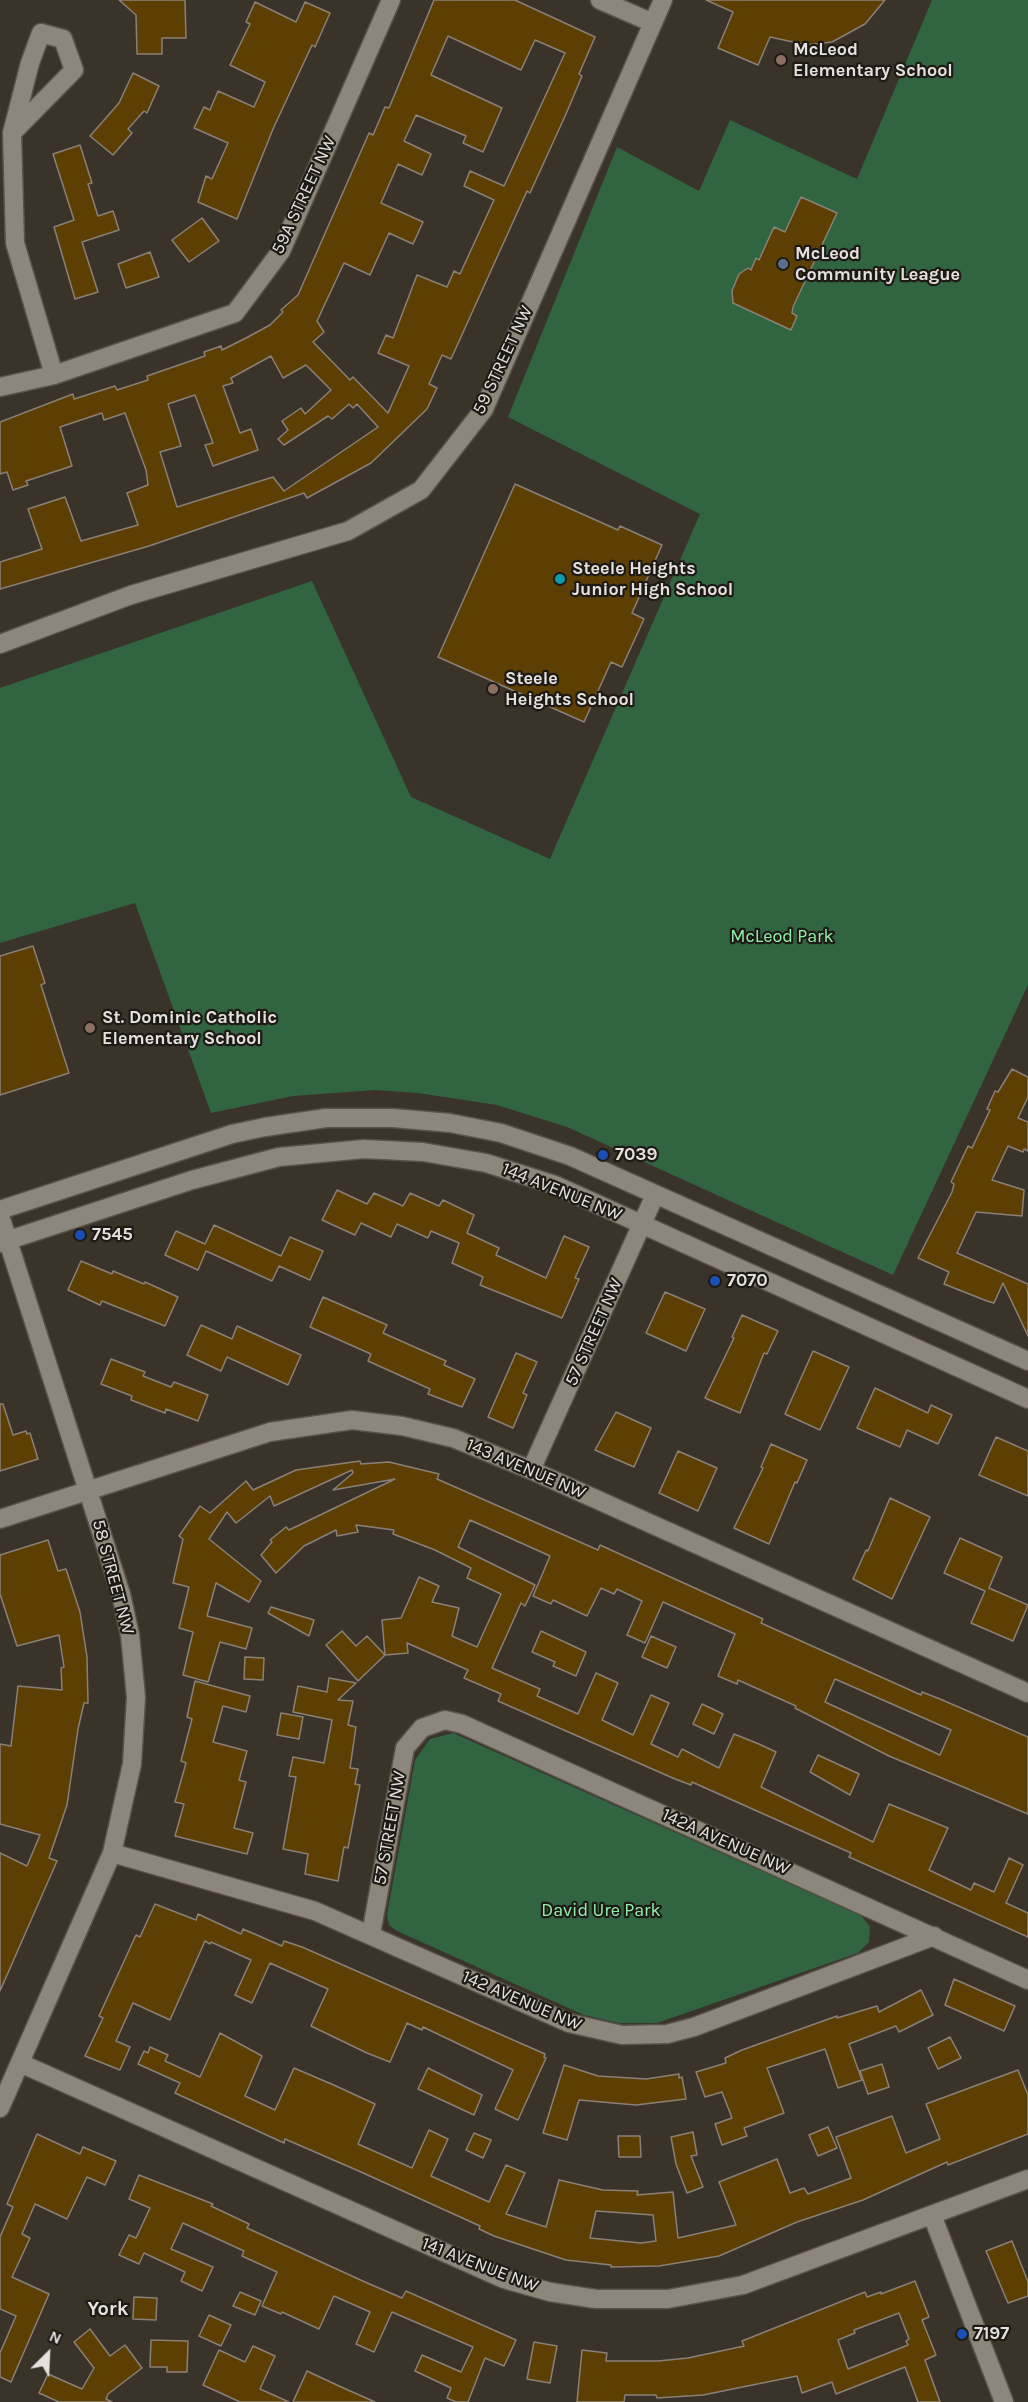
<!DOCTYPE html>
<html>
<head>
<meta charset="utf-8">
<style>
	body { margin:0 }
	#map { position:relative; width:1028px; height:2402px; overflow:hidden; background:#3a332a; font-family:Karla,sans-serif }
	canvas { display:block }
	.north { position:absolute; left:18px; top:2324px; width:60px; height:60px; -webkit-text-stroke:4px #1e1b17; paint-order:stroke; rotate:24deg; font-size:16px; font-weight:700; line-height:24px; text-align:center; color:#e6e1dc }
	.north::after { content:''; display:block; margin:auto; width:21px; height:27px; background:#e6e1dc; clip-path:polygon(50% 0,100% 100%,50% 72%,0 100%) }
</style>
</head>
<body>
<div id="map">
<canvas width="1028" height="2402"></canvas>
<div class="north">N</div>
</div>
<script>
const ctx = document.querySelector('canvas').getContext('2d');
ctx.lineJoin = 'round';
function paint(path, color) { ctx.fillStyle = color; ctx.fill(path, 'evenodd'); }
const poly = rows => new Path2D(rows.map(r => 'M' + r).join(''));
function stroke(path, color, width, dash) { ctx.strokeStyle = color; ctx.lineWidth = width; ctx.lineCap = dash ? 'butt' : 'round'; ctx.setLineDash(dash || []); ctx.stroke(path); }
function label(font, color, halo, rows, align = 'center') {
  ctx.font = font + ' Karla,sans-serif'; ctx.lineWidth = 4.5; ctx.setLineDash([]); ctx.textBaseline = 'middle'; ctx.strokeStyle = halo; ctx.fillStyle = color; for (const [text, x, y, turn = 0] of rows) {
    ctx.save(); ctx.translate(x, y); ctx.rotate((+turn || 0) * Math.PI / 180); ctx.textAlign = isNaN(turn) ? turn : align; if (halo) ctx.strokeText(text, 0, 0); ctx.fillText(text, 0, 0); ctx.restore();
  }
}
paint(poly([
	[932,0,1028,0,1028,985,893,1275,567,1127,497,1105,418,1093,375,1090,293,1096,211,1113,135,903,0,943,0,688,312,581,411,797,550,859,700,514,508,417,617,147,699,191,730,120,857,179],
	[453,1733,862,1916,870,1927,869,1942,858,1953,657,2023,619,2023,584,2015,397,1931,389,1925,387,1915,415,1760,430,1739]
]), '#316440');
const building = poly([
	[119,0,185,0,186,38,162,38,162,54,137,54,136,15,119,0],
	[434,0,515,0,595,37,579,74,582,76,566,114,530,193,527,191,451,359,442,355,429,384,437,388,427,409,371,463,307,498,304,493,149,546,0,589,0,562,42,549,28,509,65,497,81,541,138,525,127,493,148,485,146,470,125,413,104,420,102,413,60,427,72,466,26,481,28,485,13,490,7,472,0,474,0,422,73,394,74,399,115,386,117,390,148,380,147,376,205,356,204,352,221,346,222,350,246,338,270,325,283,312,281,310,298,295,369,133,373,135,385,107,389,108,434,0],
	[448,36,521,70,535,40,565,53,504,186,470,171,464,186,494,200,460,274,454,271,447,287,417,275,393,338,386,335,378,353,409,366,388,413,353,377,350,380,313,342,324,332,317,321,344,263,370,275,389,233,413,244,423,222,381,203,398,164,422,175,431,154,404,141,416,115,466,136,463,143,483,152,502,108,431,75,448,36],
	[271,356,283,378,306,365,331,390,305,414,301,408,282,421,288,430,278,439,284,445,328,416,332,419,349,404,353,408,357,404,378,427,284,491,273,477,177,507,160,452,181,446,168,404,195,395,213,443,205,445,213,466,258,450,251,429,240,433,223,386,233,383,231,378,271,356],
	[706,0,885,0,865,24,832,42,807,45,770,37,758,65,718,48,733,12,706,0],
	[255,2,296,22,305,2,330,13,315,47,312,45,273,129,237,219,198,202,206,176,212,179,228,143,194,128,204,107,210,110,218,91,254,107,265,82,230,65,250,24,246,22,255,2],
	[133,73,159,86,147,113,144,111,128,129,132,133,113,155,90,136,119,103,133,73],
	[80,145,92,183,88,184,98,216,113,211,119,230,82,242,98,292,75,299,54,227,74,220,53,154,80,145],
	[801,197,837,213,793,307,792,313,797,316,791,330,733,303,732,291,739,274,748,268,751,270,756,258,759,260,774,227,785,232,801,197],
	[202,218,219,241,189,262,172,240,202,218],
	[150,252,159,277,126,288,118,264,150,252],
	[515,484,618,530,620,526,662,545,632,613,644,619,622,667,611,662,584,722,438,657,515,484],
	[33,946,45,983,41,985,69,1073,0,1095,0,956,33,946],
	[1012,1069,1028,1077,1028,1097,1018,1118,1028,1122,1028,1151,1024,1149,1023,1152,1008,1146,992,1180,1024,1190,1022,1216,976,1212,957,1253,1028,1284,1028,1336,1003,1283,994,1303,987,1301,944,1284,949,1272,918,1258,952,1192,954,1184,951,1182,968,1146,972,1148,990,1110,987,1109,995,1091,998,1092,1012,1069],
	[337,1190,367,1204,374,1193,403,1206,410,1193,439,1206,443,1200,474,1215,467,1233,499,1248,496,1255,546,1278,564,1236,589,1247,575,1278,579,1279,562,1318,480,1285,483,1277,452,1263,459,1243,431,1231,428,1238,397,1224,391,1237,361,1223,355,1235,322,1220,337,1190],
	[214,1225,281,1256,290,1237,323,1251,310,1280,279,1266,272,1281,206,1251,198,1270,165,1255,176,1231,205,1244,214,1225],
	[81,1261,112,1274,113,1271,144,1284,145,1282,178,1297,165,1326,102,1301,100,1305,68,1290,81,1261],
	[665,1292,705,1309,686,1351,646,1333,665,1292],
	[323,1297,387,1325,383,1333,446,1361,444,1365,475,1379,462,1407,428,1394,430,1389,368,1361,371,1354,310,1327,323,1297],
	[742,1315,778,1331,767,1354,764,1353,740,1413,705,1398,734,1338,732,1337,742,1315],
	[201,1325,232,1339,237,1326,301,1355,288,1385,227,1357,221,1371,187,1355,201,1325],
	[813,1351,849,1367,820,1430,785,1414,813,1351],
	[516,1353,537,1362,523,1393,527,1395,513,1428,488,1417,516,1353],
	[111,1359,145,1372,143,1376,171,1387,174,1382,208,1395,198,1421,166,1409,165,1413,131,1400,132,1396,101,1384,111,1359],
	[875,1388,928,1413,931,1405,952,1415,938,1444,907,1430,900,1447,857,1428,875,1388],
	[0,1404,3,1404,13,1435,26,1431,27,1434,30,1433,38,1459,0,1471,0,1404],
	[616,1412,651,1428,634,1467,595,1450,616,1412],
	[996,1437,1028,1451,1028,1496,979,1475,996,1437],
	[771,1444,807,1460,797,1483,795,1482,769,1544,734,1528,763,1468,761,1467,771,1444],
	[678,1451,717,1468,698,1511,659,1493,678,1451],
	[360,1461,361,1464,389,1462,439,1474,437,1479,598,1550,600,1545,763,1619,761,1623,921,1695,922,1692,940,1699,1028,1737,1028,1814,889,1756,795,1708,796,1706,738,1680,737,1684,718,1676,735,1634,663,1602,645,1643,627,1635,642,1601,617,1589,614,1594,601,1588,587,1616,553,1600,551,1604,533,1596,550,1556,470,1520,458,1547,535,1585,525,1606,521,1603,492,1668,540,1689,537,1696,578,1714,596,1673,618,1683,602,1720,633,1735,651,1695,669,1703,651,1744,678,1757,682,1749,719,1768,734,1734,759,1744,776,1752,761,1787,873,1842,889,1804,948,1828,929,1870,971,1890,974,1883,994,1892,1009,1858,1023,1865,1006,1903,1028,1913,1028,1937,849,1857,851,1853,692,1782,691,1785,675,1779,498,1701,501,1694,464,1678,468,1670,407,1643,408,1653,385,1655,382,1620,401,1618,419,1577,439,1586,432,1602,459,1608,452,1636,477,1647,501,1594,467,1578,471,1568,435,1550,393,1534,394,1530,356,1525,358,1532,337,1536,336,1530,304,1546,276,1573,261,1555,272,1542,270,1540,286,1527,289,1530,395,1479,333,1490,353,1473,352,1470,274,1506,270,1496,236,1523,227,1512,209,1539,261,1581,249,1602,216,1583,207,1616,252,1628,246,1649,220,1642,208,1682,183,1675,193,1632,179,1628,189,1587,173,1583,183,1539,179,1536,200,1506,210,1513,246,1481,253,1490,296,1470,360,1461],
	[835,1679,951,1730,940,1755,825,1702,835,1679],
	[890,1498,930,1517,892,1599,853,1579,866,1550,868,1551,890,1498],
	[960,1538,1002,1557,989,1588,1028,1605,1013,1641,971,1623,985,1591,944,1573,960,1538],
	[48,1540,58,1571,66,1569,80,1612,87,1657,88,1703,84,1703,78,1729,67,1805,49,1858,57,1861,0,1991,0,1853,27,1866,40,1835,0,1824,0,1744,11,1746,18,1686,62,1690,61,1668,64,1667,59,1635,17,1646,0,1594,0,1555,48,1540],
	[271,1607,314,1620,309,1636,268,1613,271,1607],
	[342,1631,356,1646,367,1636,385,1655,358,1681,326,1645,342,1631],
	[541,1631,586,1652,576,1676,553,1666,555,1662,532,1652,541,1631],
	[651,1636,676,1647,667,1668,642,1657,651,1636],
	[245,1657,264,1658,263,1680,244,1679,245,1657],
	[329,1678,356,1683,338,1700,353,1701,348,1725,356,1727,350,1768,358,1769,355,1784,360,1785,348,1848,344,1847,338,1881,305,1874,308,1854,283,1849,296,1777,289,1776,293,1757,324,1763,332,1720,293,1712,298,1686,327,1692,329,1678],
	[195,1681,250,1696,246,1712,223,1706,213,1742,247,1751,239,1780,246,1782,234,1828,253,1833,247,1854,175,1836,184,1804,175,1802,186,1763,181,1761,192,1719,187,1717,195,1681],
	[702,1704,723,1714,714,1734,693,1724,702,1704],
	[281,1713,303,1717,299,1739,277,1735,281,1713],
	[818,1755,859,1774,850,1795,810,1772,818,1755],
	[155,1904,196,1920,198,1914,241,1934,243,1929,282,1946,284,1941,302,1947,545,2054,544,2057,546,2058,518,2120,495,2109,513,2070,423,2027,422,2030,407,2023,390,2062,367,2053,311,2026,328,1989,270,1963,252,2003,235,1995,251,1960,211,1942,210,1944,205,1941,170,2020,133,2003,116,2041,130,2047,120,2070,85,2056,103,2018,99,2016,114,1983,136,1935,140,1937,155,1904],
	[954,1979,1015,2006,1004,2031,945,2005,954,1979],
	[921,1990,933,2015,899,2032,896,2026,849,2044,862,2080,838,2088,825,2049,767,2068,784,2113,744,2128,747,2136,722,2145,715,2124,732,2118,722,2092,705,2097,696,2072,726,2063,725,2058,742,2050,837,2016,837,2018,877,2006,879,2012,921,1990],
	[220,2033,262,2056,245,2096,275,2110,294,2068,336,2086,375,2104,358,2144,412,2168,429,2130,448,2139,431,2176,489,2202,506,2165,525,2173,506,2214,546,2227,559,2180,603,2190,638,2191,637,2195,673,2192,678,2238,736,2225,719,2182,777,2159,790,2193,804,2188,808,2194,851,2178,836,2137,892,2116,906,2153,940,2139,926,2104,1018,2070,1028,2095,1028,2134,948,2165,947,2162,863,2200,797,2222,719,2256,659,2266,611,2267,611,2265,566,2260,494,2236,479,2229,480,2226,361,2172,285,2139,284,2143,175,2093,180,2083,138,2064,144,2051,148,2053,150,2047,168,2055,165,2061,200,2077,220,2033],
	[596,2211,653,2215,656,2241,641,2243,590,2238,596,2211],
	[950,2037,961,2058,938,2069,928,2048,950,2037],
	[882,2064,889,2087,868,2094,860,2071,882,2064],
	[564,2065,598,2076,646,2079,679,2074,679,2078,682,2077,686,2099,636,2105,579,2100,567,2140,543,2133,564,2065],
	[428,2068,482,2095,474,2115,418,2089,428,2068],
	[828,2127,837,2148,818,2156,809,2135,828,2127],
	[693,2132,697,2155,691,2156,703,2187,687,2193,676,2164,671,2137,693,2132],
	[474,2133,491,2140,483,2158,466,2150,474,2133],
	[37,2134,80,2154,83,2147,116,2161,105,2185,87,2177,67,2219,35,2204,22,2234,30,2238,12,2277,49,2294,11,2382,0,2377,0,2353,16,2316,0,2309,0,2237,13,2207,7,2204,37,2134],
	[618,2136,640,2136,641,2157,619,2157,618,2136],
	[139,2175,213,2204,211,2206,249,2224,247,2228,365,2282,402,2298,406,2291,516,2340,504,2366,485,2358,468,2402,456,2402,447,2398,451,2388,415,2371,422,2355,461,2372,473,2347,392,2312,374,2352,356,2344,370,2312,334,2296,319,2329,282,2312,281,2314,262,2306,277,2272,242,2256,244,2251,183,2223,171,2249,213,2267,202,2291,181,2281,185,2272,144,2253,139,2264,119,2255,129,2235,136,2238,150,2208,129,2199,139,2175],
	[1012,2241,1028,2282,1028,2296,1008,2303,986,2251,1012,2241],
	[915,2281,929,2317,922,2320,936,2355,925,2360,940,2402,918,2402,905,2367,836,2394,832,2382,802,2393,797,2376,703,2395,657,2398,656,2395,625,2395,624,2402,577,2402,582,2350,607,2353,606,2361,658,2361,688,2358,744,2346,742,2341,865,2292,867,2297,881,2292,881,2294,915,2281],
	[899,2313,909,2339,906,2341,908,2345,848,2369,838,2340,855,2333,854,2330,899,2313],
	[240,2292,261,2301,255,2315,233,2306,240,2292],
	[134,2297,157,2298,156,2320,133,2319,134,2297],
	[209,2315,231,2325,221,2346,199,2336,209,2315],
	[90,2329,110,2356,125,2345,142,2368,108,2394,106,2399,112,2402,59,2402,39,2393,48,2374,82,2389,94,2368,74,2342,90,2329],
	[151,2340,188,2341,187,2372,167,2372,167,2367,150,2367,151,2340],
	[534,2342,557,2346,550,2383,527,2379,534,2342],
	[253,2346,275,2356,260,2389,289,2402,240,2402,203,2385,219,2350,245,2362,253,2346],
	[307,2371,339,2386,375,2402,293,2402,307,2371]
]);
paint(building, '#5d3f04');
stroke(building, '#898177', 1.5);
const minor = poly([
	[600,0,653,23],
	[12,133,74,70,63,39,41,33,30,63,12,133,15,243,54,375],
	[0,387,54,375,235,313,281,251,391,0],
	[0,644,131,595,348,531,421,490,484,409,663,0],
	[0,1210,232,1134,265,1127,326,1118,393,1118,450,1123,501,1133,570,1156,1028,1361],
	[0,1216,121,1594,130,1635,136,1697,132,1764,112,1853,0,2108],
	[0,1243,192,1180,279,1157,364,1149,423,1152,486,1163,555,1185,1028,1399],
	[531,1470,655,1195],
	[0,1519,270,1432,352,1420,402,1426,453,1438,531,1470,1028,1693],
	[112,1853,315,1911,569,2023,622,2035,667,2034,694,2027,934,1936],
	[371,1934,405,1748,422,1728,445,1720,462,1724,1028,1980],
	[20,2063,504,2279,550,2292,596,2299,668,2299,743,2285,1028,2179],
	[932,2215,1004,2402]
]);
stroke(minor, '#58524b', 21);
stroke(minor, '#8d867b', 18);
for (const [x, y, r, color] of [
	[781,60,6,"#8d6e63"],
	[783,264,6,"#5c6f8a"],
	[560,579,6,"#0f9aa8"],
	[493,689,6,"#8d6e63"],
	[90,1028,6,"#8d6e63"],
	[603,1155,6,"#1a4fb4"],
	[80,1235,6,"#1a4fb4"],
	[715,1281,6,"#1a4fb4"],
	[962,2334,6,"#1a4fb4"]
]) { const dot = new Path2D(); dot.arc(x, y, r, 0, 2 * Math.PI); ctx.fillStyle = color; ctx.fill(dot); stroke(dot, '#1e1b17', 2); }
label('bold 18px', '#e6e1dc', '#1e1b17', [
	["McLeod",793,50],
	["Elementary School",793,71],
	["McLeod",795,254],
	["Community League",795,275],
	["Steele Heights",572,569],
	["Junior High School",572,590],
	["Steele",505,679],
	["Heights School",505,700],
	["St. Dominic Catholic",102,1018],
	["Elementary School",102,1039],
	["7039",615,1155],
	["7545",92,1235],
	["7070",727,1281],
	["7197",974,2334]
], 'left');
label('18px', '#e6e1dc', '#1e1b17', [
	["59A STREET NW",304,195,-65],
	["59 STREET NW",503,360,-65],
	["144 AVENUE NW",562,1192,22],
	["57 STREET NW",594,1332,-66],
	["143 AVENUE NW",526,1469,23],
	["58 STREET NW",113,1577,75],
	["57 STREET NW",390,1828,-80],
	["142A AVENUE NW",726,1842,24],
	["142 AVENUE NW",522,2001,23],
	["141 AVENUE NW",480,2265,21]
]);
label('18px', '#93f0ac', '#1e1b17', [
	["McLeod Park",782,937],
	["David Ure Park",601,1911]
]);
label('bold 20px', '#e6e1dc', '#1e1b17', [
	["York",108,2309]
]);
</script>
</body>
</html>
